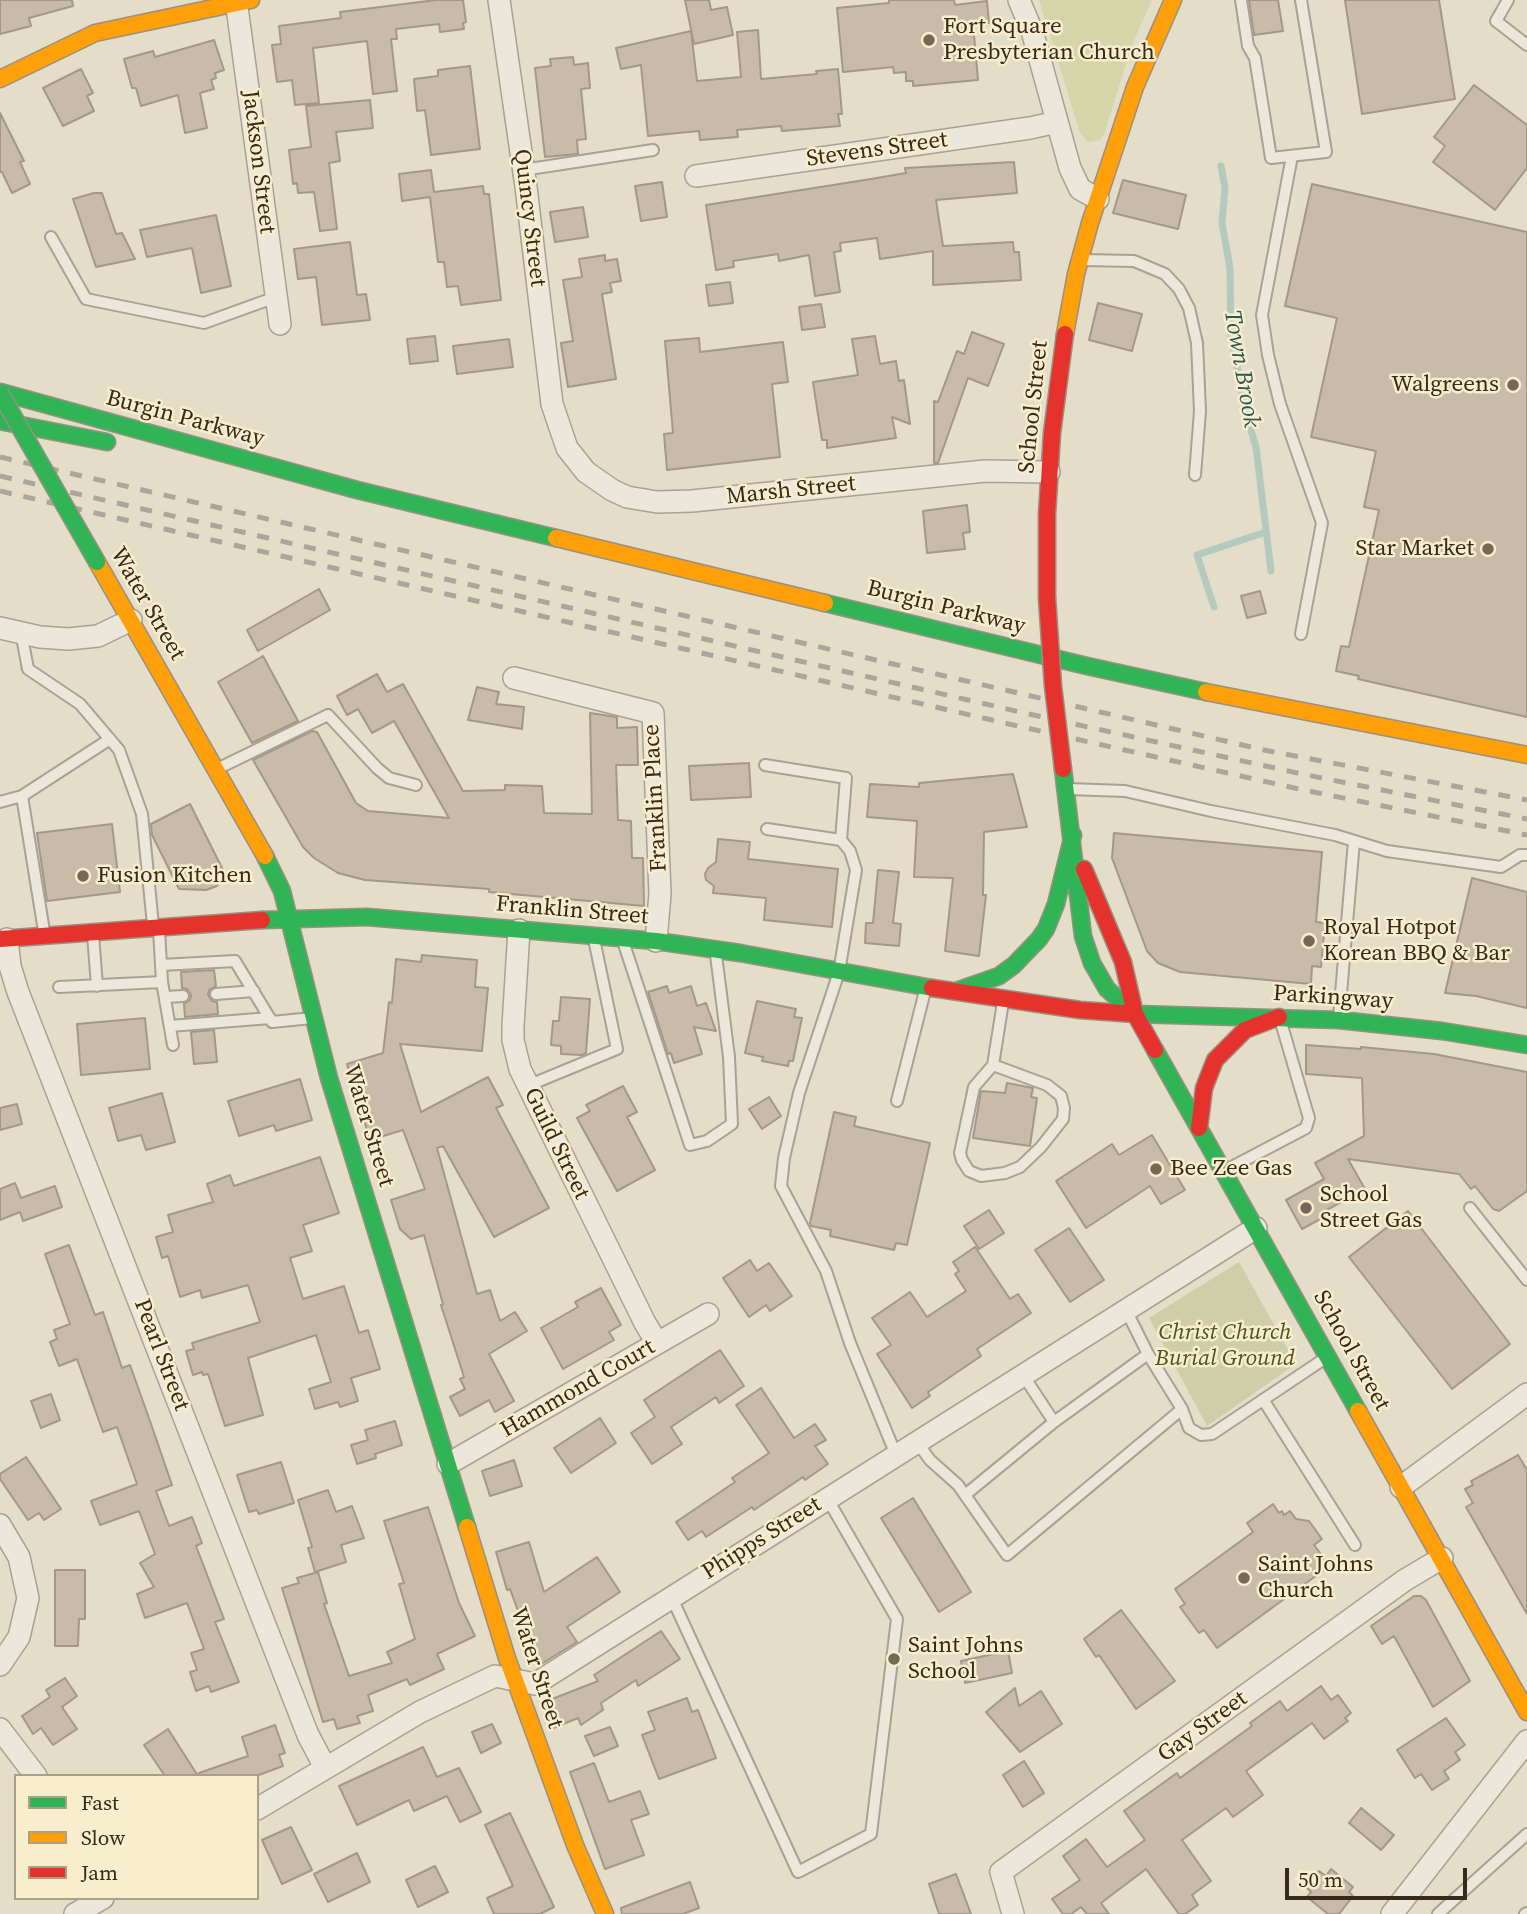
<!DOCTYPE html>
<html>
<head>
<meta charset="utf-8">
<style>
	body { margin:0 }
	#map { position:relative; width:1527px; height:1914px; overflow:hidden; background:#e4ddc8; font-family:"Source Serif 4",serif }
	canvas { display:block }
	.legend { position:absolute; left:14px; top:1774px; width:245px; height:126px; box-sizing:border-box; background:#f8edcc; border:2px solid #ab9f85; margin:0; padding:9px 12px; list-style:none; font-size:21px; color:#38291a }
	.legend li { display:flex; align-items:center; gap:14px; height:35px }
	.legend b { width:35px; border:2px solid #ab9f85 }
	.scale { position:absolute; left:1285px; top:1868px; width:182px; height:32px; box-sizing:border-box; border:4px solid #38291a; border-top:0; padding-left:9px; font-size:21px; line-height:24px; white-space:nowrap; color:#38291a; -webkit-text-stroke:5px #f8edcc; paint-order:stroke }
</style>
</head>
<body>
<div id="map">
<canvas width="1527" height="1914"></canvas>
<ul class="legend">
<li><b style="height:9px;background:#30b455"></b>Fast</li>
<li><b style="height:9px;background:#ff9f0a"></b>Slow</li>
<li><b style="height:9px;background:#e5322d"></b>Jam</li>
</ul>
<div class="scale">50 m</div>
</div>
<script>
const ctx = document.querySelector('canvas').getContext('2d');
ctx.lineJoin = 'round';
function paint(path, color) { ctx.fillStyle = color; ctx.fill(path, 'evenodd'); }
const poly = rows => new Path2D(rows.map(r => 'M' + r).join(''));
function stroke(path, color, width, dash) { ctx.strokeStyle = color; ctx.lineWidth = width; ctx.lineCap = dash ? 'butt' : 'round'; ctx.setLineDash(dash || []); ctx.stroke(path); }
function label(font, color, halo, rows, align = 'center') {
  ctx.font = font + ' "Source Serif 4",serif'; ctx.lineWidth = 5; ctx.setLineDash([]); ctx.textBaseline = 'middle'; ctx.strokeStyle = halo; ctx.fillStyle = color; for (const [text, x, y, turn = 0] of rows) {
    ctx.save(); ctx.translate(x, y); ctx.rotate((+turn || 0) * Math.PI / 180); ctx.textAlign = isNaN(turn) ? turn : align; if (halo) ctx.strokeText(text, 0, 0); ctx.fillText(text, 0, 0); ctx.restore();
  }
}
paint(poly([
	[1039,0,1152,0,1133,42,1104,134,1100,140,1088,142,1080,133]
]), '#d4d6a9');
paint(poly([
	[1239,1262,1296,1364,1207,1426,1149,1318]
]), '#cecfa9');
stroke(poly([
	[1221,166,1225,188,1222,223,1230,268,1231,336,1247,417,1256,447,1271,571],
	[1214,607,1197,555,1266,532]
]), '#b4cabe', 7);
const building = poly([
	[0,0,72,0,73,6,29,18,31,26,0,34,0,0],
	[436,0,463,0,466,22,463,23,464,29,440,32,439,24,396,29,397,39,391,39,397,91,373,94,367,41,313,48,319,103,295,105,292,80,277,82,272,45,281,44,279,26,341,18,340,12,436,0],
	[685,0,709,0,711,10,727,7,733,35,694,44,685,0],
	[889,0,954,0,955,5,987,1,989,23,973,24,978,80,913,86,913,81,906,81,906,72,894,73,893,67,843,72,837,8,889,3,889,0],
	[1249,0,1278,0,1283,31,1254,35,1249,0],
	[1345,0,1439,0,1455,99,1362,114,1345,0],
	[758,30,761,79,817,74,816,71,838,69,842,114,838,114,840,126,782,131,781,126,737,130,738,137,700,140,699,131,648,136,641,65,621,69,616,48,691,31,697,81,741,77,737,32,758,30],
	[214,40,224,70,215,73,216,78,211,80,214,89,200,93,207,128,185,133,178,95,141,106,136,88,132,88,124,59,153,51,155,57,214,40],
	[573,57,574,65,588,63,590,88,581,89,586,139,577,140,578,154,545,157,535,68,551,66,550,59,573,57],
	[470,66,480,149,431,155,425,110,417,111,414,79,438,76,438,70,470,66],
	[81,69,93,93,87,96,94,111,63,126,43,88,81,69],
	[1474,85,1527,125,1527,168,1495,210,1433,162,1445,146,1434,137,1474,85],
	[370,100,373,128,336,132,340,161,329,163,337,229,320,231,314,192,298,193,297,183,293,184,289,150,311,147,306,106,370,100],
	[0,113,24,161,20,162,30,184,12,193,2,172,0,172,0,113],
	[1014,162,1017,193,936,200,943,246,1013,242,1014,252,1019,252,1021,280,933,285,933,251,880,259,877,238,840,243,841,251,834,252,840,292,815,296,809,255,779,261,778,254,733,261,734,267,716,270,706,205,865,180,906,173,905,168,1014,162],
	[431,170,434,192,483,186,484,194,489,194,501,300,461,305,458,286,447,287,444,262,438,262,430,197,402,201,399,174,431,170],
	[1123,180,1186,195,1178,229,1113,213,1123,180],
	[662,182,667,217,641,221,635,186,662,182],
	[1312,184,1527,232,1527,717,1358,679,1359,676,1336,671,1341,646,1349,647,1379,510,1364,507,1376,451,1311,437,1337,318,1285,306,1312,184],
	[94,193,102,193,116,234,122,233,135,259,96,267,73,199,94,193],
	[583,207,588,237,555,242,550,212,583,207],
	[216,215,231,286,201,293,192,248,147,257,140,230,216,215],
	[350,242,357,295,366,294,370,320,322,325,316,277,298,279,294,249,350,242],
	[605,255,605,261,617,259,621,281,610,283,612,292,602,294,616,379,568,387,561,343,573,341,563,280,582,277,579,259,605,255],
	[730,282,733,303,709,306,706,285,730,282],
	[1098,303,1142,314,1132,351,1089,340,1098,303],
	[821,304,825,327,802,330,799,307,821,304],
	[972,332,1004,344,988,386,968,378,938,463,934,463,934,401,938,402,957,351,964,354,972,332],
	[435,336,438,361,410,364,407,339,435,336],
	[875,336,880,364,896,361,899,381,904,380,910,424,892,417,896,438,827,448,827,440,822,440,813,382,858,375,852,339,875,336],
	[699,338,700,352,783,342,788,382,772,384,780,457,667,470,664,434,673,433,665,341,699,338],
	[509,339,513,367,457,374,453,346,509,339],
	[967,505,970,532,963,533,965,549,927,553,923,511,967,505],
	[319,589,330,610,258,651,247,630,319,589],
	[1260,591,1266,613,1247,618,1241,596,1260,591],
	[263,656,298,721,252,743,218,682,263,656],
	[377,674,387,692,403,684,463,791,505,790,505,785,542,786,544,813,592,814,590,713,617,717,617,728,637,727,638,765,616,765,618,820,631,821,632,858,643,858,644,906,489,892,489,889,365,880,338,873,314,858,303,847,253,760,312,731,317,732,356,803,368,811,449,818,394,721,372,733,358,709,347,715,337,696,377,674],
	[477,687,499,692,496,704,524,707,522,729,468,720,477,687],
	[749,763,751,797,691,800,689,766,749,763],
	[1013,774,1027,827,984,832,983,895,986,895,979,956,945,951,953,878,914,877,917,821,867,817,870,784,919,787,919,783,1013,774],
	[190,804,225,874,217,886,206,890,179,889,152,835,151,824,190,804],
	[112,824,120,892,47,901,37,833,112,824],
	[1114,833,1322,852,1316,922,1325,923,1321,967,1312,966,1311,984,1180,972,1158,963,1147,951,1112,858,1114,833],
	[718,839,750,842,748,859,838,869,832,927,764,920,766,898,713,893,714,886,706,880,705,874,708,868,716,862,718,839],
	[878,870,899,872,893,923,901,924,899,946,865,943,866,923,873,923,878,870],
	[1472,878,1527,892,1527,1008,1476,996,1445,993,1472,878],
	[422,955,477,960,475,987,488,988,482,1051,400,1044,421,1112,488,1077,503,1105,496,1108,549,1208,494,1237,443,1146,437,1148,477,1294,490,1290,500,1321,515,1312,527,1331,489,1354,514,1401,495,1412,489,1400,460,1416,450,1397,465,1389,460,1379,464,1377,441,1305,443,1304,424,1235,411,1239,400,1229,391,1200,425,1189,403,1130,370,1140,347,1064,383,1053,389,1002,392,1003,396,959,421,962,422,955],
	[214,970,216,986,209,990,208,995,212,1001,217,1002,218,1014,185,1017,184,1004,190,1000,191,995,187,989,182,988,181,972,214,970],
	[667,986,669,993,691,986,697,1006,706,1003,716,1031,694,1027,702,1054,674,1063,671,1053,668,1054,648,992,667,986],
	[561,997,590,999,586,1053,582,1055,561,1054,561,1046,551,1045,553,1021,559,1021,561,997],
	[757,1001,796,1009,794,1017,802,1018,793,1061,789,1061,788,1066,762,1061,763,1057,745,1053,757,1001],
	[145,1018,150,1069,81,1075,77,1024,145,1018],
	[214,1030,217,1062,194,1064,191,1032,214,1030],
	[1306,1045,1361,1049,1361,1047,1434,1054,1527,1072,1527,1191,1499,1211,1493,1209,1475,1186,1471,1189,1459,1174,1348,1159,1365,1189,1323,1212,1326,1216,1302,1229,1286,1200,1324,1179,1315,1163,1364,1136,1362,1078,1306,1074,1306,1045],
	[300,1079,312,1120,276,1131,274,1125,239,1136,228,1101,300,1079],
	[1007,1083,1033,1088,1031,1097,1037,1098,1030,1146,973,1138,981,1091,1005,1093,1007,1083],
	[623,1086,637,1112,627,1117,655,1170,617,1191,577,1118,590,1111,586,1105,623,1086],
	[162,1093,175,1142,146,1150,141,1135,118,1141,109,1108,162,1093],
	[769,1097,781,1116,762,1129,749,1109,769,1097],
	[17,1104,22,1124,0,1130,0,1108,17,1104],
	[834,1112,856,1117,854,1126,930,1143,907,1245,896,1243,894,1250,830,1236,831,1230,811,1226,810,1223,834,1112],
	[1152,1135,1185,1190,1161,1204,1150,1186,1086,1228,1056,1181,1112,1144,1119,1155,1152,1135],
	[320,1157,339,1213,303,1225,312,1251,290,1258,303,1299,344,1286,359,1333,368,1330,380,1369,351,1378,358,1401,340,1407,338,1402,315,1409,309,1389,331,1382,316,1335,248,1358,263,1415,225,1426,208,1374,203,1375,202,1372,193,1375,186,1351,194,1349,192,1343,260,1322,248,1285,202,1298,200,1290,180,1297,168,1256,162,1258,156,1237,173,1232,168,1215,213,1202,207,1184,230,1175,234,1186,320,1157],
	[15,1183,21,1198,55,1186,62,1207,23,1221,20,1212,0,1220,0,1189,15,1183],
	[989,1210,1004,1233,979,1249,964,1226,989,1210],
	[1408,1211,1510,1344,1452,1389,1349,1257,1408,1211],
	[1069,1228,1104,1280,1070,1302,1035,1250,1069,1228],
	[69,1245,95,1315,103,1312,122,1368,130,1365,150,1421,172,1485,156,1491,169,1526,192,1517,202,1543,196,1546,224,1619,215,1622,239,1682,211,1692,209,1686,196,1691,190,1672,197,1670,191,1653,204,1649,187,1603,145,1618,137,1594,154,1587,140,1563,155,1554,139,1511,100,1525,91,1501,137,1484,117,1427,103,1432,77,1359,59,1366,50,1342,57,1339,54,1330,70,1324,45,1254,69,1245],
	[975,1247,1010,1299,1018,1294,1031,1313,977,1349,981,1356,928,1392,930,1396,912,1408,877,1354,891,1345,872,1318,910,1292,927,1317,966,1291,955,1274,959,1271,953,1262,975,1247],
	[750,1260,757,1271,769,1263,792,1296,770,1311,766,1305,749,1317,723,1278,750,1260],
	[601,1288,621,1325,609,1332,614,1340,563,1369,541,1328,578,1307,575,1302,601,1288],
	[720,1350,744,1386,719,1403,716,1397,671,1427,682,1444,652,1464,631,1433,655,1417,644,1400,720,1350],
	[761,1388,794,1438,815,1424,826,1440,815,1446,828,1464,805,1480,803,1477,754,1510,752,1507,706,1537,702,1531,688,1540,676,1522,735,1482,732,1478,769,1453,736,1405,761,1388],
	[51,1394,60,1420,41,1428,31,1401,51,1394],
	[600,1418,616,1443,571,1473,554,1448,600,1418],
	[395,1421,402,1445,375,1454,376,1458,357,1464,351,1445,368,1440,365,1430,395,1421],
	[1518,1455,1527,1470,1527,1614,1466,1507,1473,1503,1465,1489,1473,1485,1471,1481,1518,1455],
	[26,1457,61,1509,44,1520,39,1513,28,1520,0,1479,0,1474,26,1457],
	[514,1460,522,1486,490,1496,482,1471,514,1460],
	[281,1462,294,1503,259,1514,257,1510,249,1512,237,1475,281,1462],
	[328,1490,336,1512,352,1506,364,1538,341,1545,346,1562,315,1572,308,1548,312,1547,298,1500,328,1490],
	[913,1498,971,1592,939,1612,881,1518,913,1498],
	[1273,1504,1279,1513,1282,1511,1284,1515,1290,1511,1296,1519,1309,1521,1322,1539,1314,1545,1327,1562,1321,1566,1324,1570,1217,1648,1204,1630,1199,1633,1180,1607,1185,1604,1175,1589,1253,1532,1247,1523,1273,1504],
	[428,1507,459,1603,475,1636,437,1654,444,1669,410,1685,407,1679,368,1695,373,1711,357,1716,360,1723,337,1729,334,1719,323,1722,282,1588,299,1583,297,1578,318,1572,327,1603,324,1604,349,1676,392,1663,387,1652,415,1639,399,1584,404,1583,384,1521,428,1507],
	[529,1542,544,1592,597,1557,620,1592,567,1627,577,1642,538,1666,510,1589,507,1590,496,1552,529,1542],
	[55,1570,85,1570,85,1619,79,1619,78,1646,55,1646,55,1570],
	[1414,1596,1421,1596,1426,1600,1470,1681,1433,1707,1394,1636,1382,1644,1371,1626,1414,1596],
	[1121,1610,1175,1681,1136,1709,1099,1655,1096,1657,1084,1639,1121,1610],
	[661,1631,680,1659,638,1686,636,1680,601,1703,603,1710,581,1725,578,1718,551,1729,542,1703,598,1681,594,1675,661,1631],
	[1008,1651,1012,1673,965,1683,961,1661,1008,1651],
	[65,1678,77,1696,62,1707,77,1729,53,1745,41,1728,33,1734,22,1716,50,1697,46,1690,65,1678],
	[1321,1686,1331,1700,1338,1695,1351,1713,1345,1718,1348,1721,1324,1739,1312,1723,1246,1771,1263,1795,1233,1817,1226,1808,1182,1840,1211,1881,1192,1895,1198,1905,1185,1914,1179,1914,1146,1869,1101,1903,1109,1914,1087,1914,1081,1907,1071,1914,1063,1914,1052,1899,1080,1880,1063,1856,1086,1839,1107,1867,1145,1840,1124,1811,1177,1773,1180,1778,1252,1726,1250,1723,1280,1701,1287,1711,1321,1686],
	[1015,1688,1019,1706,1041,1691,1062,1724,1020,1752,986,1712,1015,1688],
	[687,1698,692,1712,698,1710,716,1758,659,1779,642,1735,655,1730,648,1712,687,1698],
	[1446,1718,1465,1745,1455,1752,1460,1760,1444,1771,1449,1779,1432,1790,1421,1774,1415,1778,1397,1750,1446,1718],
	[492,1724,501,1743,481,1753,472,1732,492,1724],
	[275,1725,285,1753,279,1755,283,1766,256,1776,200,1776,199,1773,248,1756,242,1737,275,1725],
	[610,1727,618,1746,594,1756,585,1736,610,1727],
	[168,1729,198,1776,165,1776,144,1745,168,1729],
	[423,1747,437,1777,459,1768,481,1812,460,1822,447,1796,414,1811,409,1800,357,1825,339,1786,423,1747],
	[1024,1761,1044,1793,1023,1807,1003,1775,1024,1761],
	[594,1763,609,1802,640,1791,649,1814,631,1820,644,1855,605,1869,570,1772,594,1763],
	[1361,1808,1394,1835,1381,1850,1349,1823,1361,1808],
	[510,1813,554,1907,540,1914,494,1914,487,1898,513,1886,485,1825,510,1813],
	[291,1827,312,1870,282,1884,262,1840,291,1827],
	[357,1853,370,1882,328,1902,314,1874,357,1853],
	[435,1866,448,1892,418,1907,406,1880,435,1866],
	[1331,1869,1353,1887,1349,1892,1353,1896,1339,1914,1328,1914,1307,1897,1311,1892,1306,1887,1319,1871,1326,1876,1331,1869],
	[956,1874,971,1914,939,1914,929,1884,956,1874],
	[690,1882,699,1908,683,1914,622,1914,621,1908,690,1882]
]);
paint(building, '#c8bba9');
stroke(building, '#a49888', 2);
const lane = poly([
	[1241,0,1248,46,1255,58,1271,158,1326,152,1301,0],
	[1508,0,1496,21,1527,45],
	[1292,156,1262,315,1268,355,1280,404,1322,523,1301,634],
	[523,170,653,150],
	[51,237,86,299,204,323,276,297],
	[1082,260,1134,261,1165,274,1179,289,1189,308,1197,343,1200,411,1195,475],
	[21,632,28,669,80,704,119,750,142,814,153,925],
	[765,765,846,778,841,840,850,851,856,870,839,972,799,1093,784,1158,781,1186,826,1271,850,1343,896,1455],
	[219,768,328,715,377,768,389,778,416,785],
	[1068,789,1125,791,1211,811,1335,835,1387,851,1501,867,1520,855,1527,855],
	[22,796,44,931],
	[0,802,22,796,110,739],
	[767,829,841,840],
	[159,930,162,982,173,1045],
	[93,935,97,986],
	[624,944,690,1145,707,1141,732,1124,729,1057,716,955],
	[161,965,235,961,272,1022,312,1018],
	[59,987,162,982],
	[216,994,254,991],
	[165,997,183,996],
	[1339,1017,1354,841],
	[170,1026,270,1018],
	[993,1065,1047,1085,1061,1096,1064,1108,1063,1119,1041,1147,1020,1167,1005,1173,981,1176,969,1171,962,1160,960,1153,974,1087,993,1065,1003,1002],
	[527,1086,617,1049,594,939],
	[897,1101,925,991],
	[1228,1169,1306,1128,1309,1118,1280,1019],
	[1470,1208,1527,1280],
	[1023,1375,1054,1422],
	[1264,1401,1355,1545],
	[1182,1409,1189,1428,1201,1435,1212,1434,1324,1359],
	[917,1442,930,1460,958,1485,1007,1555,1182,1409,1148,1354,1126,1310],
	[965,1495,1054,1422,1148,1354],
	[671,1596,798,1872,871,1834,897,1619,827,1498],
	[1438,1914,1527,1834],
	[1525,1914,1527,1913]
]);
const street = poly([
	[236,0,280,324],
	[499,0,526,187,552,404,567,448,586,472,612,490,627,497,657,502,692,501,985,471,1049,472],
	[1019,0,1032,31,1070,168,1080,189,1098,199],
	[696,176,1030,128,1057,122],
	[0,628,40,637,68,639,98,636,131,620],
	[514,678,653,713,660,894,656,941],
	[519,930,513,1026,513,1040,520,1069,645,1323,657,1343],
	[7,939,10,966,18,992,308,1735,325,1767],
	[448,1464,708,1314],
	[1401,1487,1527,1394],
	[0,1525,19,1557,28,1598,19,1637,0,1665],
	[0,1729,36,1776],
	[257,1809,420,1712,495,1676,535,1684,1256,1228],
	[75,1914,103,1898],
	[1013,1914,1001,1872,1405,1580,1442,1558],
	[1392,1914,1527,1741]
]);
const fast = poly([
	[0,392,357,490,556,538],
	[0,421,107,442],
	[825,603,1087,666,1206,692],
	[1063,769,1083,936,1092,963,1107,989,1135,1014],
	[265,856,282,891,329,1078,467,1527],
	[262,920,367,917,656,941,740,953,932,988],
	[959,990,999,976,1014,965,1039,939,1046,929,1056,904,1073,835],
	[1135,1014,1339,1020,1442,1031,1527,1045],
	[1155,1050,1358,1411]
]);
const slow = poly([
	[0,79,95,33,251,0],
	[1065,334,1076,274,1090,223,1135,87,1173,0],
	[556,538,825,603],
	[97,562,265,856],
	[1206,692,1527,755],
	[1358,1411,1527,1712],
	[467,1527,507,1658,575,1845,605,1914]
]);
const jam = poly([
	[1047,598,1047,514,1052,433,1065,334],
	[1084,869,1123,962,1135,1014],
	[0,939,262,920],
	[932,988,1080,1010,1135,1014,1155,1050],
	[1199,1128,1204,1088,1215,1060,1245,1030,1279,1017]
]);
stroke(lane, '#a9a192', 14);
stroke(street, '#a9a192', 24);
stroke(fast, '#989182', 19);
stroke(slow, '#989182', 19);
stroke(jam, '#989182', 19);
stroke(lane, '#ece7db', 10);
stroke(street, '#ece7db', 21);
stroke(fast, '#30b455', 16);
stroke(slow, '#ff9f0a', 16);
stroke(jam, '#e5322d', 16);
stroke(poly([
	[0,457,1264,750,1527,800],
	[0,476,1020,712,1302,774,1527,819],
	[0,491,1022,727,1299,789,1527,835]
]), '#aba69c', 5, [12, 12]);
const fastBridge = poly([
	[0,393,97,562]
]);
const jamBridge = poly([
	[1047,598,1053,686,1063,769]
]);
stroke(fastBridge, '#989182', 19, []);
stroke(jamBridge, '#989182', 19, []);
stroke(fastBridge, '#30b455', 16);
stroke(jamBridge, '#e5322d', 16);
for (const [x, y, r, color] of [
	[929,40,7,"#746857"],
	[1513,385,7,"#746857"],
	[1488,549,7,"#746857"],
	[83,876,7,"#746857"],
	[1309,941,7,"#746857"],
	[1156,1169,7,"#746857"],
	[1306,1208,7,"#746857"],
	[1244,1578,7,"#746857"],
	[894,1659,7,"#746857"]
]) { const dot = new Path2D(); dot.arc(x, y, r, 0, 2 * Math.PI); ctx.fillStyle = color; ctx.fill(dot); stroke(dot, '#f8edcc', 2.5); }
label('23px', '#38291a', '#f8edcc', [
	["Fort Square",943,27],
	["Presbyterian Church",943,53],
	["Walgreens",1499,385,"right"],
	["Star Market",1474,549,"right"],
	["Fusion Kitchen",97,876],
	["Royal Hotpot",1323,928],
	["Korean BBQ & Bar",1323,954],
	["Bee Zee Gas",1170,1169],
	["School",1320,1195],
	["Street Gas",1320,1221],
	["Saint Johns",1258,1565],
	["Church",1258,1591],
	["Saint Johns",908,1646],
	["School",908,1672]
], 'left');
label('23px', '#38291a', '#f8edcc', [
	["Stevens Street",877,150,-8],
	["Jackson Street",258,162,83],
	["Quincy Street",529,218,83],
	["School Street",1034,407,-84],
	["Burgin Parkway",185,419,15],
	["Marsh Street",791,491,-6],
	["Water Street",147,604,60],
	["Burgin Parkway",946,608,14],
	["Franklin Place",656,798,-93],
	["Franklin Street",572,911,5],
	["Parkingway",1333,998,4],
	["Water Street",368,1126,73],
	["Guild Street",556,1144,64],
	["School Street",1351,1351,61],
	["Pearl Street",161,1355,69],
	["Hammond Court",578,1389,-30],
	["Phipps Street",762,1539,-32],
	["Water Street",536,1668,72],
	["Gay Street",1203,1727,-36]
]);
label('italic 23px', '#46561f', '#f8edcc', [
	["Christ Church",1225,1333],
	["Burial Ground",1225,1359]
]);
label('italic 24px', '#285957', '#f8edcc', [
	["Town Brook",1241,369,80]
]);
</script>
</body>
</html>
